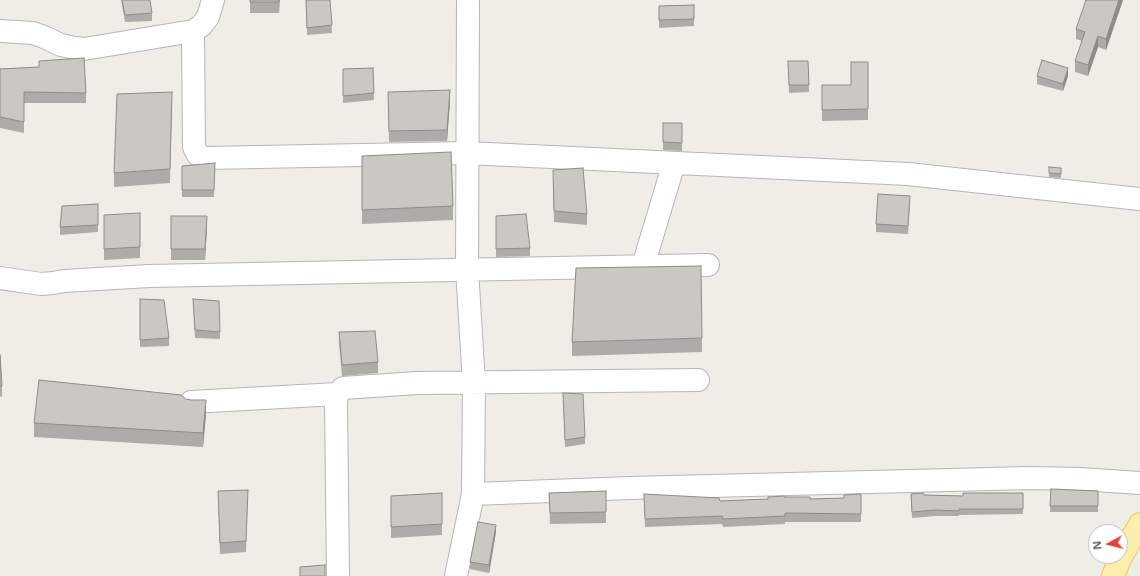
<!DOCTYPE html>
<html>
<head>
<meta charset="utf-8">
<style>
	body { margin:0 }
	#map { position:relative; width:1140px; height:576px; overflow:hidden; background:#efede6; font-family:"Open Sans",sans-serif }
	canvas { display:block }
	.north { position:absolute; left:1088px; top:524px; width:40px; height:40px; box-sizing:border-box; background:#fff; border:1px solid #bec0c2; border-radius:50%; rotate:263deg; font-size:11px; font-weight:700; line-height:16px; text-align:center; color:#5d6166 }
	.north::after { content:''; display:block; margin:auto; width:14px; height:18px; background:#e44137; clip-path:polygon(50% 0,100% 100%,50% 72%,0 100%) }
</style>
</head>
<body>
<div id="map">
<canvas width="1140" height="576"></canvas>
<div class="north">N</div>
</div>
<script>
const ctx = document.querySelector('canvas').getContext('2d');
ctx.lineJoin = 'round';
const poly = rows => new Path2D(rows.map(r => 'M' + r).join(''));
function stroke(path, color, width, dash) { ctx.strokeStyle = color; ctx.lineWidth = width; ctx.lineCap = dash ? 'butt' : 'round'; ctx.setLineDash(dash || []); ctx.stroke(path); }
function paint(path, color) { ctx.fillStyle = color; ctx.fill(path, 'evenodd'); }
const minor = poly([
	[0,31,33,33,44,37,61,45,75,48,84,49,193,31,201,26,208,17,213,0],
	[193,31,194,147,198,155,206,158,467,153,908,174,1140,199],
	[643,266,674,163],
	[0,278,41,284,53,283,64,281,149,276,708,265],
	[191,402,337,394],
	[473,494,630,488,1029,478,1080,479,1140,483],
	[338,576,336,403,337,394,343,388,417,383,698,380],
	[456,576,473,494,474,383,467,269,468,0]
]);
const major = poly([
	[1113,576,1121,557,1140,524]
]);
stroke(minor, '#b3b6ba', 24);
stroke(major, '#edc361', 24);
stroke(minor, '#fff', 22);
stroke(major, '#fdeead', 22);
paint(poly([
	[121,0,150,0,152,13,152,21,125,22],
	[250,0,280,0,279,13,250,13],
	[306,0,330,0,332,33,307,35],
	[1123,0,1106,50,1098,47,1088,76,1075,72,1075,61,1082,41,1076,39,1076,29],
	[694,5,694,26,659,28,659,6],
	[39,61,86,93,86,103,24,103,24,133,0,128,0,69,39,67],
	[788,61,808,61,809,92,789,93],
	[868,62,868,120,822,121,822,85,851,85],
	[373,68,374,100,343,103,343,69],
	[1037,76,1068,76,1063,91,1037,84],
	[388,92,450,101,447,141,389,142],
	[172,106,170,183,114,187,114,173],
	[663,123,682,123,682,151,663,150],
	[362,156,453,206,453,220,362,224],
	[215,163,214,197,182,197,182,173],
	[1061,172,1061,178,1049,177,1049,173],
	[553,181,587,214,587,225,554,222],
	[910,203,908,234,876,232,876,224],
	[98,204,98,232,60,235,60,227],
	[140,213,140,258,104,260,104,249],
	[496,216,530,248,530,256,496,257],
	[171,227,207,227,205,260,171,260],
	[140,299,169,338,169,346,140,347],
	[193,299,220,332,220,339,195,338],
	[339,332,378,362,378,373,342,376,339,343],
	[702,338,702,352,572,356,572,342],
	[0,355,2,386,2,397,0,396],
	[563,393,585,437,585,444,565,447],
	[206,414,203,447,34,437,34,423],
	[1051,489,1098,491,1098,512,1050,512],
	[248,490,246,552,220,554,218,491],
	[606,491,606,523,550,524,549,493],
	[442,493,442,535,391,538,391,496],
	[1023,493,1023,514,959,515,959,516,935,516,912,518,911,494,924,495,963,496],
	[644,494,720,501,768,499,784,497,810,499,844,498,861,494,861,522,785,522,785,524,723,527,722,524,645,527],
	[496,532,489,573,470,569,470,562]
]), '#aeaca8');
paint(poly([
	[1119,0,1123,0,1106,50,1106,39],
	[1098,36,1098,47,1088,76,1088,65],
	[1068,68,1068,76,1063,91,1063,84],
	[450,90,450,101,447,141,447,130],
	[207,216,207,227,205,260,205,249],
	[206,400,206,414,203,447,203,433],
	[496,525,496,532,489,573,489,565]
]), '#8d8c88');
const building = poly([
	[122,0,150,0,152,13,125,15,122,0],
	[250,0,279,0,279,2,250,2,250,0],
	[306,0,330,0,332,25,307,28,306,0],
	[1086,0,1119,0,1106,39,1098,36,1088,65,1075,61,1085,32,1076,29,1086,0],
	[694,5,694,19,659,20,659,6,694,5],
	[84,58,86,93,24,92,24,122,0,117,0,69,39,67,39,61,84,58],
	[1042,60,1068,68,1063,84,1037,76,1042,60],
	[788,61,808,61,809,85,789,85,788,61],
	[851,62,868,62,868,109,822,110,822,85,851,85,851,62],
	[373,68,374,93,343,96,343,69,373,68],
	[450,90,447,130,389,131,388,92,450,90],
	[172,92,170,169,114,173,117,94,172,92],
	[663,123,682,123,682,143,663,142,663,123],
	[451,152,453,206,362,210,362,156,451,152],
	[215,163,214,190,182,190,182,166,215,163],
	[1049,167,1061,168,1061,174,1049,173,1049,167],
	[583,168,587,214,554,211,553,170,583,168],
	[878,194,910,196,908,226,876,224,878,194],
	[98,204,98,225,60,227,62,206,98,204],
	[140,213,140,247,104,249,104,215,140,213],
	[526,214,530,248,496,249,496,216,526,214],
	[171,216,207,216,205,249,171,249,171,216],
	[701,266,702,338,572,342,576,268,701,266],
	[140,299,164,300,169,338,140,340,140,299],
	[193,299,219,301,220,332,195,330,193,299],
	[375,331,378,362,342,365,339,332,375,331],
	[0,355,2,386,0,386,0,355],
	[39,380,181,395,186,399,191,400,206,400,203,433,34,423,39,380],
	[563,393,583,394,585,437,565,440,563,393],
	[1051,489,1098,491,1098,506,1050,506,1051,489],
	[248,490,246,541,220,543,218,491,248,490],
	[606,491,606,512,550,513,549,493,606,491],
	[442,493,442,524,391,527,391,496,442,493],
	[923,493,924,495,963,496,963,493,1023,493,1023,509,959,509,959,511,935,510,912,512,911,494,923,493],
	[644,494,719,498,720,501,768,499,768,497,784,496,784,497,810,497,810,499,844,498,844,495,861,494,861,514,785,513,785,516,723,519,722,516,645,519,644,494],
	[478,522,496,525,489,565,470,562,478,522],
	[325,565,325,576,300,576,300,567,325,565]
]);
paint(building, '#cac8c3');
stroke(building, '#8d8c88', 1);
</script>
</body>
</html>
